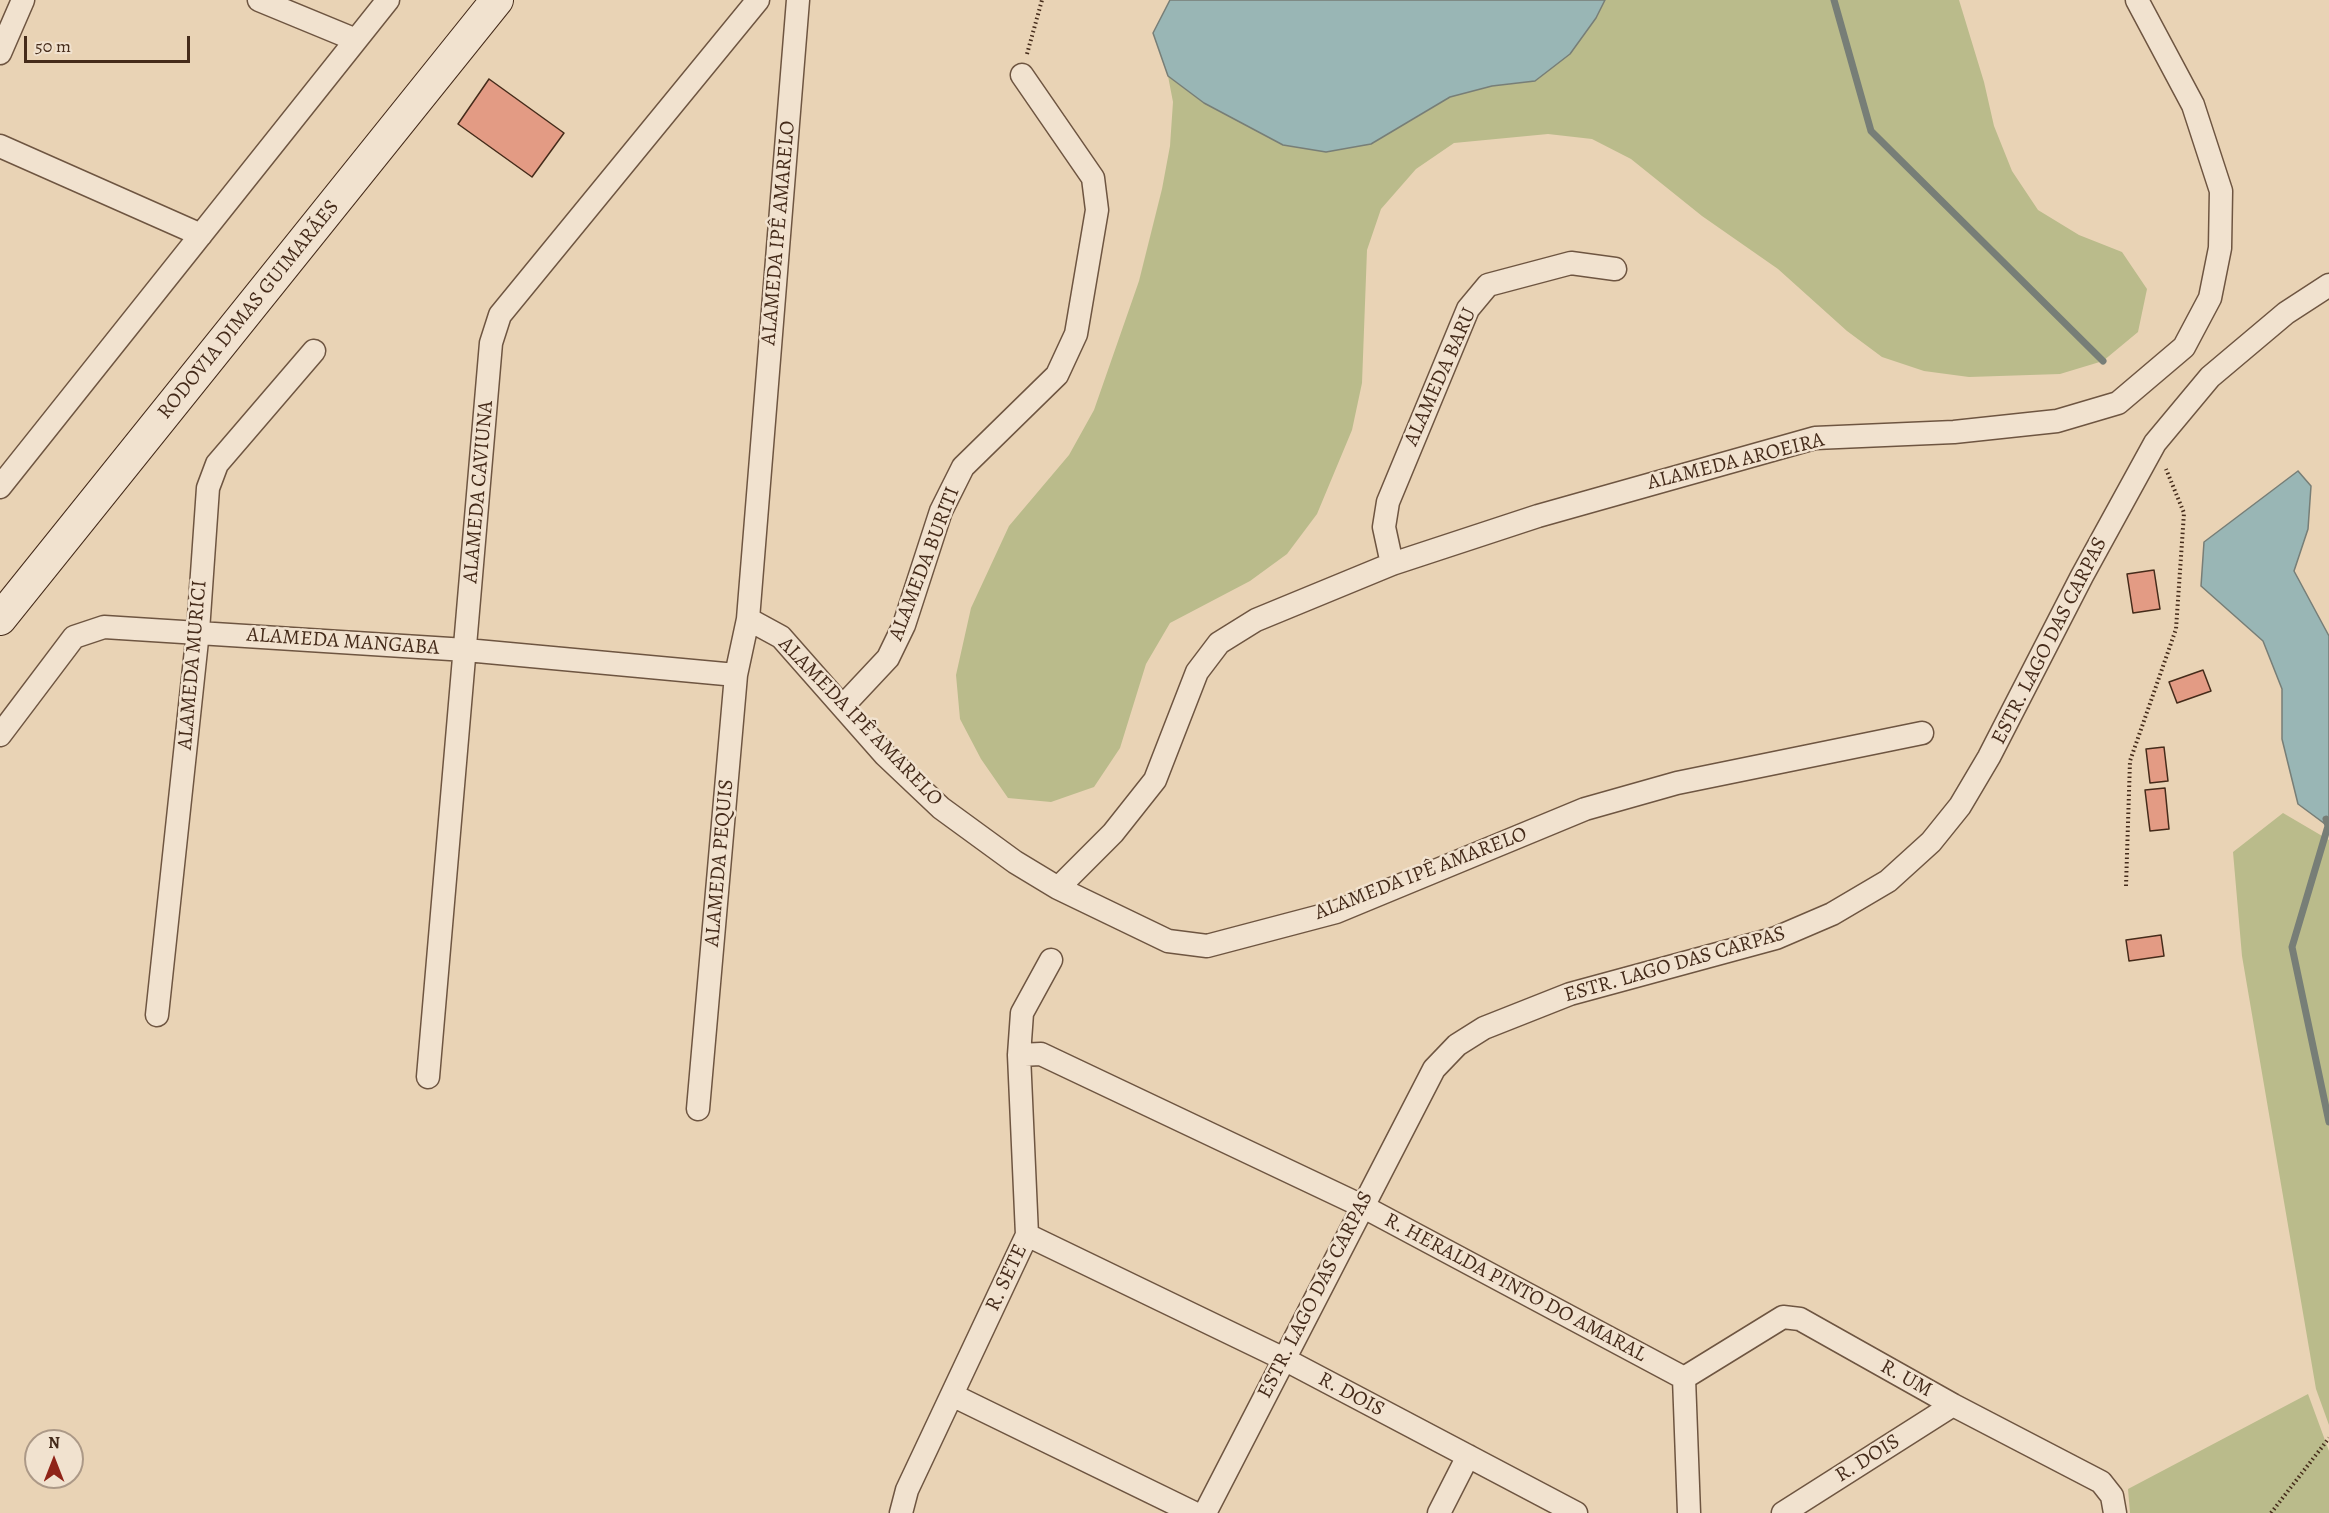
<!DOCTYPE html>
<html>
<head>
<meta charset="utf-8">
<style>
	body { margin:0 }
	#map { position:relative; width:2329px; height:1513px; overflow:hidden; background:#e9d3b5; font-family:Alegreya,serif }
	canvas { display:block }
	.north { position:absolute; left:24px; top:1429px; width:60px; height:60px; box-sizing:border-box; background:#f1e2cf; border:2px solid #ac9987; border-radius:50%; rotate:0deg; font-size:16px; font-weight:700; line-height:24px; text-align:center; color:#452b1a }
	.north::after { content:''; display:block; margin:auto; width:21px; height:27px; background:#8f2418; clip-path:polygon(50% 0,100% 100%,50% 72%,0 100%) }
	.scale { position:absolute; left:24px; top:36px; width:166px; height:27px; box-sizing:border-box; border:3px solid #452b1a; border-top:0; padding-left:8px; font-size:18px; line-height:21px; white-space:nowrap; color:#452b1a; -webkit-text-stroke:4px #f1e2cf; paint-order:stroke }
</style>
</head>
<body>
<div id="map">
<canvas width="2329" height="1513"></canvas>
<div class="north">N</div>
<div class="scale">50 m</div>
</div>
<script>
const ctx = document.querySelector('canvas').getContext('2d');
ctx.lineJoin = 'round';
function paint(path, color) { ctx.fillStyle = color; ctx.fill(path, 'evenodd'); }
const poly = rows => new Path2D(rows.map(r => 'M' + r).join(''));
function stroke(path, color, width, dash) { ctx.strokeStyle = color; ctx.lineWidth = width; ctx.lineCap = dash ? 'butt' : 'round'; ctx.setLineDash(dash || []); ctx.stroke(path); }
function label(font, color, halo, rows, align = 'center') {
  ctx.font = font + ' Alegreya,serif'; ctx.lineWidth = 5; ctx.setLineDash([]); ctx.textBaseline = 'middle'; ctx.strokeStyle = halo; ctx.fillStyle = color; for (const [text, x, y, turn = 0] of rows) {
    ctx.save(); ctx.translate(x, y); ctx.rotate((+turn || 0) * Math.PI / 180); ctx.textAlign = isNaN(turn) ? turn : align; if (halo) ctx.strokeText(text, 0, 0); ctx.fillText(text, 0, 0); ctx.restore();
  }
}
paint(poly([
	[1605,0,1959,0,1984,82,1994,126,2012,171,2038,210,2079,235,2122,252,2147,289,2138,332,2103,361,2060,374,1969,377,1924,371,1882,357,1847,331,1778,269,1702,216,1631,159,1592,139,1548,134,1454,143,1416,169,1381,209,1367,250,1362,383,1352,430,1317,514,1287,554,1250,581,1170,623,1146,664,1120,748,1094,787,1051,802,1008,798,981,759,960,719,956,675,971,608,1009,526,1069,455,1094,410,1139,281,1162,189,1170,146,1173,102,1168,76,1204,103,1283,145,1409,122,1450,97,1492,86,1535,81,1596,18],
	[2283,813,2329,840,2329,1425,2316,1389,2242,956,2233,852],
	[2308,1394,2329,1451,2329,1513,2130,1513,2128,1489]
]), '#babb8b');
const water = poly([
	[1170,0,1605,0,1596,18,1570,54,1535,81,1492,86,1450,97,1371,144,1326,152,1283,145,1204,103,1168,76,1153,33,1170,0],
	[2298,471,2311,486,2308,529,2294,571,2329,636,2329,827,2298,804,2282,739,2282,689,2263,641,2201,586,2204,542,2298,471]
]);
paint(water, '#99b6b5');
stroke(water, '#777e77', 1.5);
stroke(poly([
	[1834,0,1871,131,2103,361],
	[2326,819,2328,826,2292,947,2329,1122]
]), '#777e77', 7);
const building = poly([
	[489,79,564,133,532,177,458,124,489,79],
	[2154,570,2160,609,2133,613,2127,574,2154,570],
	[2203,670,2211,691,2177,703,2169,682,2203,670],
	[2164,747,2168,781,2150,783,2146,749,2164,747],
	[2165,788,2169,829,2150,831,2145,790,2165,788],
	[2161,935,2164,956,2129,961,2126,940,2161,935]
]);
paint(building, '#e39b84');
stroke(building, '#452b1a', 1.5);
const street = poly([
	[259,0,356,40],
	[0,53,23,0],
	[0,146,201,235],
	[0,487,388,0],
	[1392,564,1384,527,1388,502,1468,309,1488,285,1571,263,1615,269],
	[748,619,781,637,885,755,941,808,1015,862,1058,888,1168,941,1207,946,1336,912,1585,809,1677,783,1922,733],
	[843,706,888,658,904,625,941,511,963,467,1057,375,1076,334,1097,210,1093,178,1022,75],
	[0,735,74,637,104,627,466,650,736,675],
	[1058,888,1113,833,1155,780,1197,672,1219,643,1256,620,1392,564,1538,516,1815,438,1954,432,2057,421,2118,403,2184,347,2210,298,2220,248,2221,191,2193,105,2137,0],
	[157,1015,198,631,208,488,217,464,314,351],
	[1019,1055,1041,1054,1362,1206,1684,1378],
	[428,1077,491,343,500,315,758,0],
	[698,1109,736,675,748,619,798,0],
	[1027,1235,1284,1359,1576,1513],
	[1684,1378,1783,1317,1800,1319,1953,1405,2101,1482,2112,1496,2115,1513],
	[1684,1378,1689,1513],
	[952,1395,1194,1513],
	[901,1513,907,1490,1027,1235,1019,1055,1022,1013,1051,960],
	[1205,1513,1434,1069,1457,1045,1484,1028,1570,994,1776,938,1832,914,1888,881,1931,842,1960,806,1989,757,2082,576,2155,443,2210,377,2286,313,2329,285],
	[1439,1513,1468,1456],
	[1783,1513,1953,1405]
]);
const secondary = poly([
	[0,619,497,0]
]);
stroke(street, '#6e5541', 25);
stroke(secondary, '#452b1a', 34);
stroke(poly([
	[1027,54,1042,0],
	[2126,886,2130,761,2176,629,2184,513,2166,469],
	[2271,1513,2329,1438]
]), '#452b1a', 4, [1.5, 3]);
stroke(street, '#f1e2cf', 22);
stroke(secondary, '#f1e2cf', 32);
label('21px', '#452b1a', '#f1e2cf', [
	["ALAMEDA IPÊ AMARELO",779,233,-85],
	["RODOVIA DIMAS GUIMARÃES",249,310,-51],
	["ALAMEDA BARU",1441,377,-66],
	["ALAMEDA AROEIRA",1736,462,-14],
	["ALAMEDA CAVIUNA",479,492,-85],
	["ALAMEDA BURITI",925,564,-69],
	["ESTR. LAGO DAS CARPAS",2050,641,-63],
	["ALAMEDA MANGABA",343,642,4],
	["ALAMEDA MURICI",193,665,-85],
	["ALAMEDA IPÊ AMARELO",860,722,46],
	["ALAMEDA PEQUIS",720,863,-85],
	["ALAMEDA IPÊ AMARELO",1421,874,-21],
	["ESTR. LAGO DAS CARPAS",1675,965,-16],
	["R. SETE",1007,1278,-65],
	["R. HERALDA PINTO DO AMARAL",1515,1288,28],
	["ESTR. LAGO DAS CARPAS",1316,1295,-63],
	["R. UM",1906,1379,29],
	["R. DOIS",1351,1395,28],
	["R. DOIS",1868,1459,-32]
]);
</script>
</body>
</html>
